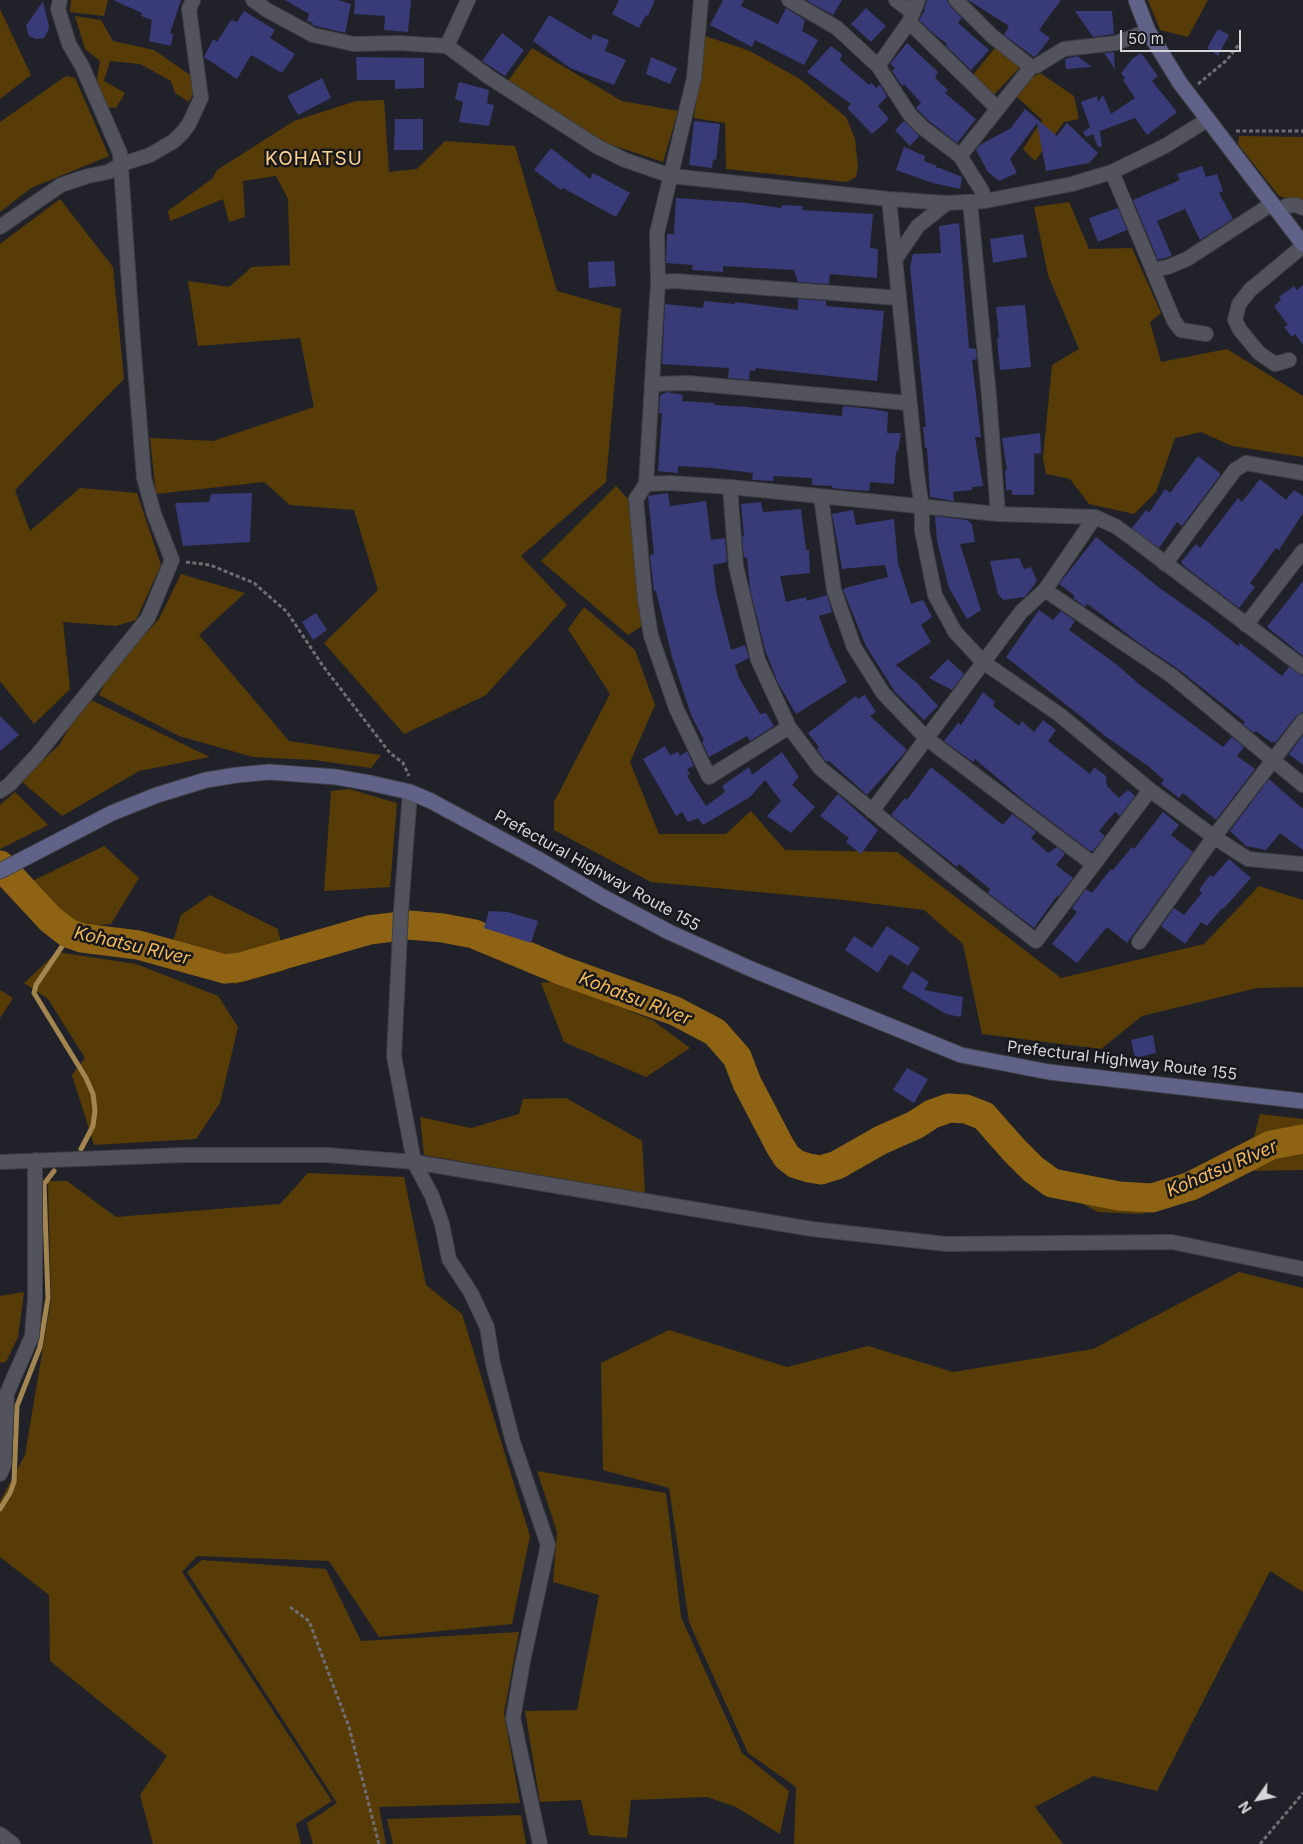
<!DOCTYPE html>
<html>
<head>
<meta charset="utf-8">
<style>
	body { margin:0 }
	#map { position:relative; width:1303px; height:1844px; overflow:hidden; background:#212229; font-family:Inter,sans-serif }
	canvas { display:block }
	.north { position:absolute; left:1233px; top:1774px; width:50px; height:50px; -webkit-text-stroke:4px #18181f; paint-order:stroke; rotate:237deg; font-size:14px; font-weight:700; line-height:20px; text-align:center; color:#d4d4d9 }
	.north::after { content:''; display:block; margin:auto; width:18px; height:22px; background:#d4d4d9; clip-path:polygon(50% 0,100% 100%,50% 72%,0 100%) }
	.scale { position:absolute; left:1120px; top:30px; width:121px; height:22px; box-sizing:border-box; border:2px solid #d4d4d9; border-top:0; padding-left:6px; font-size:15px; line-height:18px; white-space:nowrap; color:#d4d4d9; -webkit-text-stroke:4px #18181f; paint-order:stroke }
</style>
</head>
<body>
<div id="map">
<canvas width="1303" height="1844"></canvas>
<div class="north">N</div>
<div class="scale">50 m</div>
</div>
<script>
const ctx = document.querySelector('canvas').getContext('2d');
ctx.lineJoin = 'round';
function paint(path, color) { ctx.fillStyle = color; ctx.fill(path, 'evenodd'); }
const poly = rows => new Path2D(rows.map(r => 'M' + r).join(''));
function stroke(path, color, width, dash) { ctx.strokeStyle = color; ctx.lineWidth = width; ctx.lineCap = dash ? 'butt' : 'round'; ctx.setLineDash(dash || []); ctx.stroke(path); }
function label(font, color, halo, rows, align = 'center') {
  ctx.font = font + ' Inter,sans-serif'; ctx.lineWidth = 5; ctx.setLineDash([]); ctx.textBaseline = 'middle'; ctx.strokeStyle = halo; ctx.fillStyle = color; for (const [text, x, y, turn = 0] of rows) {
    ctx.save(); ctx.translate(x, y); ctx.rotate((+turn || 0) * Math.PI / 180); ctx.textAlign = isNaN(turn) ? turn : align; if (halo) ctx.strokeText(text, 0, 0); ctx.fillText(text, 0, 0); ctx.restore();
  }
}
paint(poly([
	[71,0,108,0,104,16,70,12],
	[1148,0,1208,0,1188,37,1160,30],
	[0,9,31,75,0,99],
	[75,16,101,20,113,41,154,50,190,75,194,92,189,102,175,93,171,81,140,64,110,61,104,81,125,93,116,108,105,107,96,85,100,61,85,49],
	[705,36,750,51,800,79,846,117,855,139,858,167,856,177,846,182,726,169,725,123,694,118],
	[997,45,1021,66,992,97,973,75],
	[532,48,622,101,678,111,663,162,603,142,508,81],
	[1040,73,1074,96,1079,119,1064,122,1035,161,1023,149,1042,120,1015,95,1031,78],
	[66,76,75,78,109,156,31,188,0,212,0,122],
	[384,100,389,172,417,169,445,141,515,146,557,291,621,309,606,482,521,556,567,605,486,695,404,734,324,643,378,590,354,510,290,505,264,482,156,494,150,438,213,441,314,407,300,338,198,346,188,281,229,287,252,267,290,265,288,199,276,176,243,181,245,217,229,222,223,199,170,221,168,211,213,178,217,170,294,121,356,101],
	[1239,136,1303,137,1303,203,1279,196,1238,144],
	[60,199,113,267,124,379,15,490,30,531,80,488,137,493,161,565,136,620,116,626,63,622,70,689,34,724,0,681,0,244],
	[1069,202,1089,249,1132,248,1161,313,1150,322,1161,362,1227,349,1303,396,1303,457,1232,446,1201,432,1175,438,1156,492,1134,514,1089,504,1070,479,1046,474,1043,458,1052,365,1079,349,1048,275,1034,207],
	[616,486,628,499,642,626,628,635,541,561],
	[181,574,245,593,199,635,289,741,381,755,371,768,314,760,253,757,179,736,99,695,110,672,159,619],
	[584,607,635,650,655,705,630,762,659,834,726,834,751,811,785,850,897,852,1061,978,1204,944,1259,886,1303,900,1303,987,1257,988,1142,1016,1101,1049,982,1034,963,944,924,910,844,900,651,882,554,830,554,802,610,694,568,629],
	[87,698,210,757,139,771,62,816,21,781,59,745],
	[349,789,397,803,390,887,324,891,331,791],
	[15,792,48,825,0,849,0,805],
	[104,846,139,878,111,924,49,929,16,889],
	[210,895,278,929,286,970,235,984,172,945,181,915],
	[57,952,136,964,218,996,238,1027,220,1103,196,1139,94,1145,72,1075,85,1058,48,999,24,983],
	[557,981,652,1020,690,1048,646,1077,564,1042,541,983],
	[0,990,13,998,0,1018],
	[566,1098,642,1141,645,1193,424,1155,420,1117,471,1128,519,1114,523,1099],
	[1260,1114,1303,1119,1303,1170,1247,1171,1189,1199,1141,1214,1098,1212,1059,1191,1069,1172,1123,1188,1158,1189,1252,1144],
	[308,1173,404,1177,426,1285,462,1314,530,1536,512,1624,379,1637,329,1561,197,1556,182,1572,332,1801,296,1824,301,1844,153,1844,140,1795,167,1756,50,1661,49,1595,0,1557,0,1501,25,1455,51,1300,48,1181,67,1181,116,1217,280,1204],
	[1239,1272,1303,1288,1303,1592,1270,1571,1157,1791,1093,1776,1035,1807,1063,1844,794,1844,796,1787,748,1753,689,1622,669,1488,603,1470,601,1363,669,1330,787,1367,868,1346,953,1372,1093,1349],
	[24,1292,18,1337,6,1362,0,1363,0,1296],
	[537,1471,666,1493,681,1617,742,1753,789,1791,780,1834,736,1807,707,1797,631,1800,627,1838,589,1835,581,1800,540,1802,525,1711,577,1710,599,1595,553,1582,557,1532],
	[202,1560,326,1569,361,1641,519,1632,504,1713,520,1803,379,1807,386,1844,313,1844,307,1823,337,1803,187,1572],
	[521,1815,526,1844,393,1844,387,1819]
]), '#573c07');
stroke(poly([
	[71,933,36,985,34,993,86,1078,93,1094,95,1110,93,1126,81,1149],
	[0,1509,10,1493,14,1482,17,1406,40,1347,48,1298,44,1184,54,1171]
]), '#a3864f', 5);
stroke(poly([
	[0,865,50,919,68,933,82,938,138,945,225,969,241,967,369,930,409,925,443,928,474,934,563,971,675,1011,715,1032,737,1057,747,1083,780,1146,787,1157,796,1164,809,1168,821,1170,837,1165,881,1140,915,1125,932,1114,949,1108,966,1109,984,1116,1014,1150,1033,1169,1052,1183,1119,1196,1152,1198,1191,1186,1271,1145,1303,1139]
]), '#8e6414', 29);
paint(poly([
	[113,0,181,0,170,33,173,34,171,46,149,41,152,20,141,16,142,13],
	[285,0,338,0,351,4,345,33,312,25,313,23,307,21,309,14],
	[355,0,411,0,408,32,384,30,385,16,354,14],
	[619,0,655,0,648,16,646,15,639,28,612,14],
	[723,0,744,0,741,6,778,24,786,8,805,20,802,31,818,40,804,65,755,40,752,47,710,25],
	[806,0,842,0,833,15],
	[927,0,947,0,950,6,962,18,958,23,989,50,971,70,946,46,947,44,934,34,919,20,925,10,924,9],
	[968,0,1061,0,1039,30,1050,38,1037,55,1034,57,1004,35,1009,26],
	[43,1,49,27,48,31,44,38,36,39,29,36,26,26],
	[866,8,886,26,871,42,851,24],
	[244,11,275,30,270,38,295,54,282,73,251,55,237,79,204,57,213,39,217,42,231,20,237,22],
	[1075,11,1112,11,1114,34,1093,37],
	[549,15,591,40,593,34,609,40,605,51,626,60,614,85,570,68,533,41],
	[1218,29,1229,35,1218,56,1207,48],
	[502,33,524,50,505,76,482,61],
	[907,43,938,72,935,78,948,90,945,93,976,119,957,143,929,121,916,108,921,103,904,84,902,86,892,71,895,68,890,64],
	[831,46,842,54,840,60,869,85,872,83,876,88,880,85,887,96,878,106,889,119,872,134,847,108,851,104,807,72],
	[1114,52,1115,69,1104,53],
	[1141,53,1158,76,1152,81,1177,112,1147,135,1135,118,1100,131,1102,146,1098,147,1093,134,1086,137,1083,132,1090,127,1081,102,1097,96,1098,102,1103,95,1111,114,1135,98,1123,80,1125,78,1121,73,1132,59],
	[1077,56,1092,67,1066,69,1065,59],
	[356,57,424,58,424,88,395,89,395,80,357,80],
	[651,57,677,68,670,84,646,74],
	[322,78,331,98,298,115,287,96],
	[459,82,489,90,487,103,494,105,489,126,459,122,463,102,455,99],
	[1025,109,1057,136,1067,123,1098,153,1089,163,1046,171,1037,123,1010,159,1017,173,999,181,988,172,976,150,980,145,1011,128],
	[395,119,423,119,423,150,394,150],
	[694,121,720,124,716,160,713,159,712,168,689,165],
	[904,121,919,136,910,146,895,130],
	[904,147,925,156,924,161,937,166,936,168,940,168,962,177,960,189,933,183,896,170],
	[551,148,590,179,593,173,630,193,616,217,563,188,561,190,534,170],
	[1202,166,1206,177,1217,174,1223,191,1219,193,1233,219,1200,240,1185,209,1157,221,1172,256,1158,260,1133,200,1180,180,1177,174],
	[676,198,747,203,781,208,782,205,803,206,802,210,873,214,870,248,878,249,877,278,830,274,829,284,798,282,794,270,723,266,723,272,692,270,693,265,666,263,667,234,674,234],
	[1118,208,1127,230,1098,242,1089,218],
	[959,223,969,348,976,349,977,359,972,360,981,437,975,437,983,486,972,487,972,490,953,492,954,501,930,497,927,448,925,448,923,427,926,427,910,267,913,254,941,253,939,226],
	[1023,234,1027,257,993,263,990,239],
	[614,261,616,286,589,288,588,262],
	[1303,285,1303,345,1295,334,1292,337,1284,327,1288,325,1274,306,1281,300,1279,297,1294,286,1297,290],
	[798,299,826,301,826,306,884,311,877,381,756,368,755,371,750,370,749,380,728,378,729,368,662,364,665,304,703,308,704,301,735,304,735,302,798,310],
	[1025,305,1031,367,1000,370,997,338,999,338,996,307],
	[666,392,683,395,682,401,714,403,714,405,747,407,842,416,843,406,872,409,888,412,887,433,901,433,898,452,896,451,894,484,870,482,869,491,841,489,832,488,832,486,812,485,812,478,774,476,773,481,752,480,753,473,713,468,678,466,678,473,658,471,662,413,659,413,660,396],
	[1040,433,1041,453,1034,454,1034,495,1012,495,1012,490,1006,490,1005,470,1007,470,1002,438],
	[1198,456,1221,474,1182,526,1177,522,1159,548,1132,528,1146,510,1149,513,1165,489,1170,493],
	[1260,479,1286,500,1294,490,1303,496,1303,513,1279,550,1276,548,1250,583,1255,587,1239,608,1184,566,1181,562,1196,544,1200,548,1238,498,1242,502],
	[252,493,250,542,183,546,175,503,209,502,211,494],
	[668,493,670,506,706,501,711,540,725,538,727,562,713,565,716,591,731,650,745,645,749,658,735,665,739,678,760,714,766,713,774,726,750,741,747,736,709,757,702,742,704,740,691,715,672,657,656,591,654,591,650,555,654,554,648,496],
	[761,502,763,512,801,509,806,550,809,550,810,573,780,576,786,602,806,597,807,601,827,595,832,612,819,616,830,646,847,682,796,714,778,683,765,650,750,589,747,557,744,558,742,536,744,536,741,504],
	[853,510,856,525,894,519,898,563,911,604,923,600,932,617,921,625,931,642,896,665,917,683,938,706,924,720,895,692,866,646,843,590,845,589,845,588,888,577,885,565,842,569,832,514],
	[935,516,967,520,972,524,975,542,960,544,981,610,967,619,949,588,937,541],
	[1096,537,1161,589,1208,622,1238,646,1240,643,1282,676,1289,667,1303,676,1303,712,1296,716,1275,743,1273,741,1272,743,1256,731,1254,733,1243,724,1245,722,1178,669,1139,643,1089,605,1087,604,1085,607,1073,598,1075,596,1059,584],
	[1019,558,1024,569,1031,567,1037,581,1025,597,1003,600,998,594,990,561],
	[1303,581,1303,656,1267,627],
	[1039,610,1053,620,1061,611,1075,621,1069,630,1116,664,1140,685,1223,747,1232,737,1244,747,1237,756,1255,769,1216,820,1183,793,1179,798,1161,784,1164,780,1148,766,1108,738,1006,657],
	[316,613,327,630,313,640,302,622],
	[948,659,964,674,952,690,929,678],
	[983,692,995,702,993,706,1019,726,1022,721,1034,732,1043,720,1056,730,1048,741,1090,774,1094,767,1106,776,1107,786,1119,798,1128,790,1135,796,1120,816,1115,812,1099,831,1105,836,1093,851,1090,851,1023,800,975,759,973,762,944,741,958,723,961,725],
	[865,695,876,712,870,716,907,750,867,795,829,761,826,762,817,749,819,747,808,733,856,696,858,699],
	[0,716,19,735,0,751],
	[1303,735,1303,765,1289,754],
	[665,746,670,755,678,752,680,756,687,751,694,766,687,769,690,774,687,776,706,806,725,792,722,786,749,767,752,775,782,752,799,777,792,785,815,807,791,833,767,816,781,801,765,780,750,797,703,825,698,818,688,822,682,812,676,816,643,759],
	[931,767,1003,825,1012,814,1036,832,1031,838,1048,853,1057,847,1065,854,1056,865,1073,878,1058,897,1057,896,1034,928,988,893,990,889,959,864,957,867,891,815,905,798,907,800],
	[1269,779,1303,809,1303,850,1280,833,1266,850,1246,846,1230,831],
	[838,794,878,830,861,854,846,842,849,838,820,816],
	[1163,812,1179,825,1171,835,1193,852,1127,943,1107,927,1077,963,1052,944,1077,912,1072,908,1086,889,1092,893,1111,869,1113,870,1132,847,1134,849],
	[1229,859,1251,878,1223,909,1222,908,1207,926,1201,922,1185,944,1161,926,1174,908,1184,915,1202,893,1199,890,1210,875,1213,877],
	[489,911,508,912,538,921,531,943,484,928],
	[887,926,920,948,908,966,890,954,878,973,845,950,854,936,872,948],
	[912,971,929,982,924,990,963,997,961,1017,946,1014,902,988],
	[1153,1035,1156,1053,1135,1058,1131,1040],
	[907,1068,928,1079,914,1103,893,1090]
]), '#393a78');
const street = poly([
	[253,0,267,10,313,35,354,44,399,43,447,46,489,77,598,147,625,160,671,176,889,199,947,203,985,201,1072,184,1112,172,1165,146,1207,120],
	[701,0,694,78,657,233,658,282,646,484,636,499,645,599,651,636,676,708,709,777,789,727],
	[789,0,837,28,878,66],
	[896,0,913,13],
	[918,0,909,22,878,66,910,115,923,128,960,156,982,191,985,201],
	[956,0,992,36,1031,67],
	[909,22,997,108],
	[447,46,468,0],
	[960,156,1031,67,1036,66,1064,49,1116,43,1148,31],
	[1112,172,1174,321,1181,330,1206,334],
	[889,199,917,474,922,508,922,531,935,595,955,632,983,662,1060,715,1150,790,1214,837,1248,859,1303,864],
	[970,202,989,396,998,514],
	[1279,211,1286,206,1296,205,1303,208],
	[0,227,61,185,88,176,108,172,122,164,150,155,174,141,183,132,189,124,201,98,189,9,193,0],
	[896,258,918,226,947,203],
	[1153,270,1168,267,1187,259,1264,209,1272,203],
	[658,282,675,281,899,298],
	[1289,360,1275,364,1259,353,1240,330,1235,320,1239,304,1250,290,1303,246],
	[653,384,688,383,909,403],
	[646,484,670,483,730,487,998,514,1095,517,1115,526,1132,538,1303,667],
	[730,487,736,566,758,660,789,727,820,768,951,875,1036,941,1150,790],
	[821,497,834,590,854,647,883,693,926,738,1093,864],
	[1165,564,1235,470,1246,463,1303,473],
	[1045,590,1172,676,1303,785],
	[1246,625,1303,551],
	[0,791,9,785,37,755,148,618,172,560,154,514,144,478,133,341,120,153,82,66,69,44,58,9,60,0],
	[410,792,401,911,394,1056,414,1162,432,1196,442,1224,449,1259,471,1293,487,1327,493,1364,513,1442,548,1545,523,1661,513,1718,540,1844],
	[872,811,1021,612,1045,590,1095,517],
	[1139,942,1214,837,1303,721],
	[0,1162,183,1155,327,1155,414,1162,812,1229,946,1244,1172,1242,1303,1269],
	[0,1474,4,1465,7,1393,32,1336,35,1298,35,1160],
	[0,1834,13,1844]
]);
const secondary = poly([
	[1136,0,1148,31,1180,83,1303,244],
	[0,871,112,813,157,795,206,780,237,775,269,772,336,777,370,783,410,792,431,801,538,859,603,897,669,932,751,969,961,1055,1049,1072,1303,1101]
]);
stroke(street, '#3f3f45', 16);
stroke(secondary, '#3f3f45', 17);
stroke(poly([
	[1198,84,1227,60,1240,43],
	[1236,131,1303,131],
	[186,562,210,565,254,583,287,612,323,666,390,753,403,763,409,776],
	[290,1607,309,1621,349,1727,379,1844],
	[1260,1844,1303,1793]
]), '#6e6e74', 3, [4, 2.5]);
stroke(street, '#52535c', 14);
stroke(secondary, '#606288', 15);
label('16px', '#d4d4d9', '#18181f', [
	["Prefectural Highway Route 155",597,871,29],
	["Prefectural Highway Route 155",1122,1061,7]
]);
label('italic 18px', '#f5b956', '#18181f', [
	["Kohatsu RIver",132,946,13],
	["Kohatsu RIver",635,999,21],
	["Kohatsu RIver",1222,1169,-23]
]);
ctx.letterSpacing = '1px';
label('19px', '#ffd28d', '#18181f', [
	["KOHATSU",314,159]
]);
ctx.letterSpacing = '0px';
</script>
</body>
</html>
